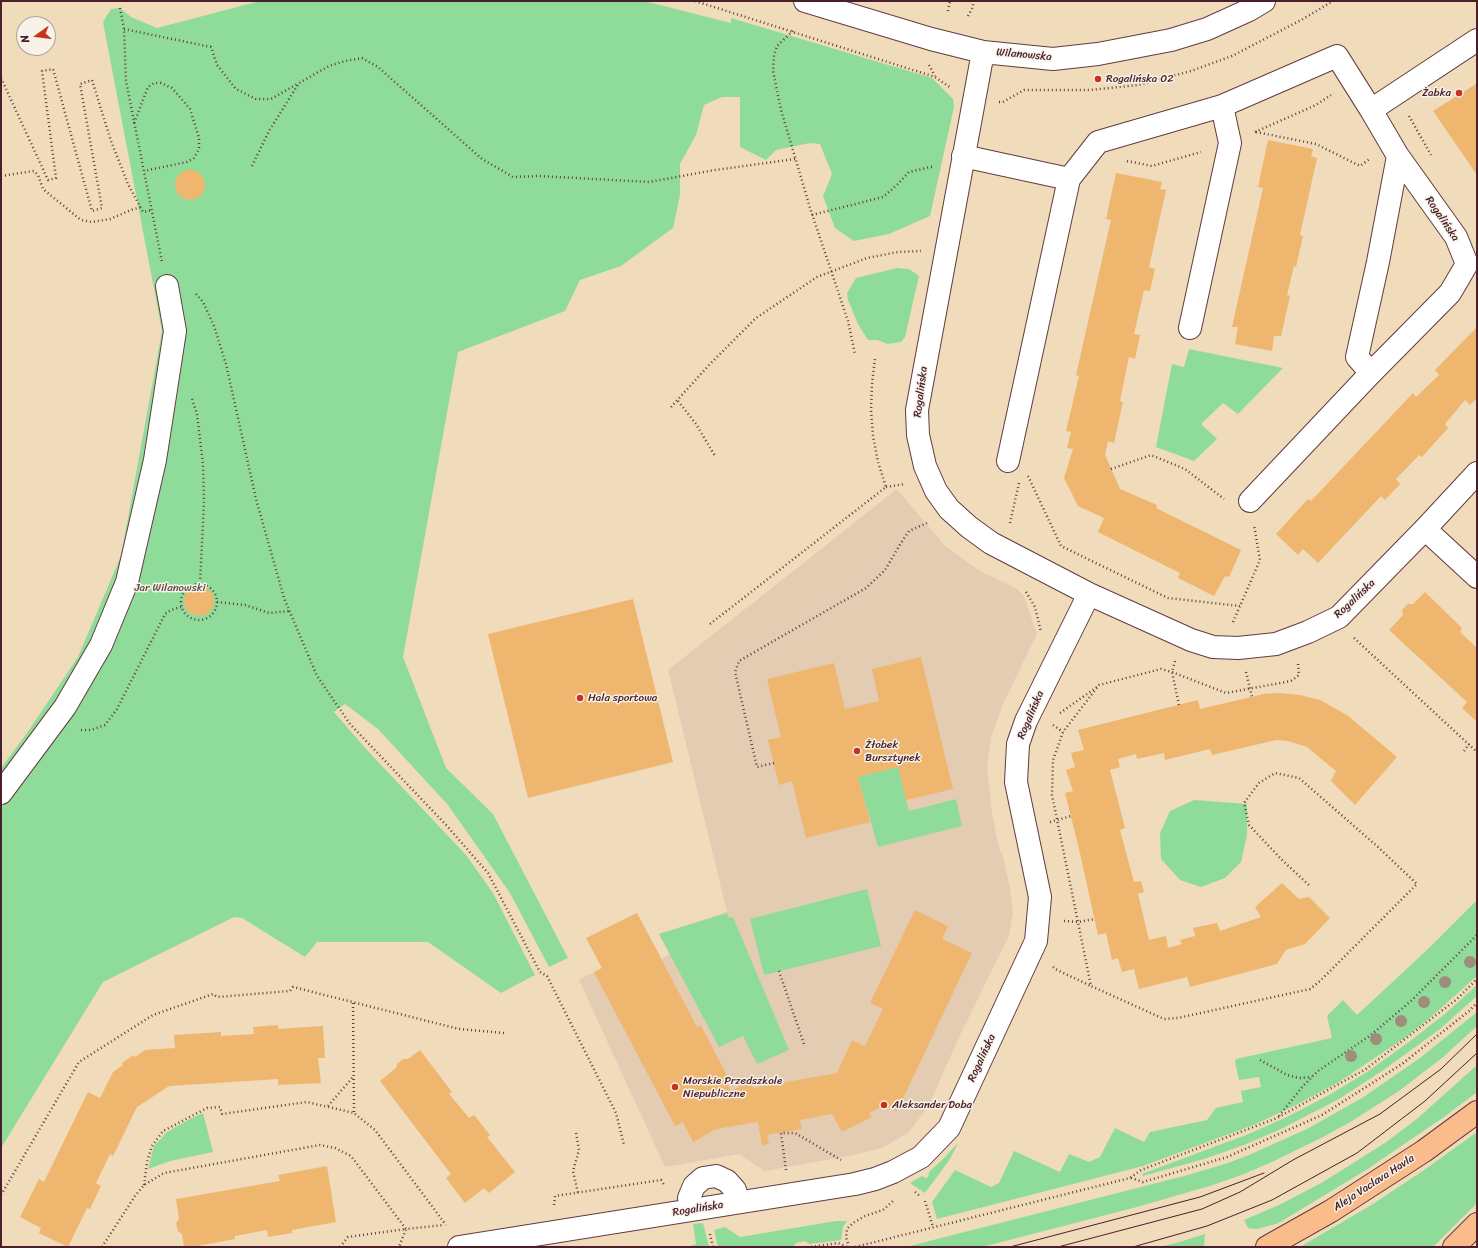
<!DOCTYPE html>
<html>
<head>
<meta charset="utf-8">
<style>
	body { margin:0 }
	#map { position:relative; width:1478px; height:1248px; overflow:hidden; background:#f0dbba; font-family:Sriracha,sans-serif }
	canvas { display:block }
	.frame { position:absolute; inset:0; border:2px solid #4a1f2b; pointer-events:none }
	.north { position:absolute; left:16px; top:16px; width:40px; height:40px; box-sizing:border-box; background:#f7f3e8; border:1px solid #b29e9c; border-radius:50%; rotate:256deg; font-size:11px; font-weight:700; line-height:16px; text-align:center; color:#4a1f2b }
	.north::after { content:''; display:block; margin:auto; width:14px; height:18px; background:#c8321e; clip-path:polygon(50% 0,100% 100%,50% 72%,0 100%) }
</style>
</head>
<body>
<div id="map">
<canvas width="1478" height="1248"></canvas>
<div class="frame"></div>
<div class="north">N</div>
</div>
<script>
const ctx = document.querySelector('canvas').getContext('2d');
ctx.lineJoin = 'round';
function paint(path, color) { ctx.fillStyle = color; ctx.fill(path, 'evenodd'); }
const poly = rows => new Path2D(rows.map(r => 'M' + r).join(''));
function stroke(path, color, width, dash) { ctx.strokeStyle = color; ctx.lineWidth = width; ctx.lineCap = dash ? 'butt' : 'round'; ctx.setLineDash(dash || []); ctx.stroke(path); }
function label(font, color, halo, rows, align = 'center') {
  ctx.font = font + ' Sriracha,sans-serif'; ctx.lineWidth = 3; ctx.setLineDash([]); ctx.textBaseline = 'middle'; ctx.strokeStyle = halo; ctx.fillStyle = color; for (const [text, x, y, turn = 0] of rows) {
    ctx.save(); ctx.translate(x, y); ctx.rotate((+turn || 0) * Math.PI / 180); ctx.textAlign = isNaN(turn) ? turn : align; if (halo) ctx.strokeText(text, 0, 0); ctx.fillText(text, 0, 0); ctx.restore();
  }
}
paint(poly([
	[897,489,945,546,980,571,1016,588,1024,596,1037,634,1003,704,991,737,987,768,992,813,1000,852,1002,852,1010,889,1013,912,1009,936,961,1033,928,1107,908,1133,882,1148,849,1156,765,1171,739,1154,665,1167,579,980,602,968,586,938,637,913,662,959,670,954,659,934,727,912,668,670]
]), '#e4ccb2');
paint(poly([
	[260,1,648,2,731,23,731,18,932,78,953,99,954,107,930,216,889,234,854,241,835,228,823,196,832,174,820,144,810,143,776,150,766,160,740,147,740,97,722,97,704,105,696,135,680,164,680,195,673,228,621,266,580,280,565,311,458,352,403,657,446,768,493,814,568,958,549,967,510,893,448,805,378,729,345,704,334,712,366,749,466,855,493,893,535,975,501,993,428,942,317,942,305,957,242,918,234,917,103,982,1,1148,1,768,27,733,78,657,121,556,162,331,103,22,111,9,120,8,131,17,157,28],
	[897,268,909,269,919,276,905,337,901,342,888,344,877,340,868,340,858,324,848,300,847,293,856,278],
	[1189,349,1283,368,1238,414,1223,403,1201,424,1217,439,1194,461,1156,447,1172,364,1184,367],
	[898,767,909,811,956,799,962,826,878,847,858,777],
	[1194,800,1247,804,1247,835,1241,862,1225,878,1201,887,1180,880,1161,859,1160,833,1170,811],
	[867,889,881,946,764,975,750,919],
	[1477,900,1477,976,1431,1017,1406,1037,1339,1082,1296,1105,1256,1124,1143,1166,937,1219,932,1202,955,1170,991,1187,999,1183,1014,1151,1060,1172,1069,1154,1089,1162,1100,1157,1115,1128,1144,1142,1150,1132,1207,1120,1216,1108,1243,1102,1241,1091,1261,1087,1259,1077,1239,1080,1235,1062,1236,1059,1332,1038,1327,1016,1343,1000,1357,1015,1427,950],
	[727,913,729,918,733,917,789,1050,757,1064,743,1036,719,1047,659,934],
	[1477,985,1477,996,1440,1029,1385,1069,1339,1099,1281,1129,1244,1145,1204,1159,1143,1176,1142,1174,1147,1172,1246,1135,1287,1117,1329,1095,1367,1072,1409,1042,1446,1013],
	[1477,1012,1477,1026,1442,1058,1399,1091,1352,1121,1325,1136,1274,1161,1244,1174,1213,1185,1137,1207,982,1247,906,1247,1188,1175,1228,1163,1249,1155,1307,1129,1362,1098,1420,1058],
	[1477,1065,1477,1092,1444,1117,1366,1170,1282,1221,1276,1224,1257,1229,1248,1228,1244,1220,1281,1204,1323,1182,1385,1143,1418,1118],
	[203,1113,213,1152,170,1161,148,1169,154,1146,167,1132,190,1119],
	[1477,1132,1477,1203,1433,1247,1300,1247,1373,1204,1427,1168],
	[958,1143,950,1159,925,1193,910,1183,922,1176,925,1178,928,1177,929,1172,944,1158],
	[836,1221,847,1221,843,1227,841,1240,809,1244,805,1241,796,1243,794,1247,718,1247,714,1230,725,1227,740,1237],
	[703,1223,709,1247,687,1247,696,1244,693,1224],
	[1205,1234,1204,1247,1159,1247,1176,1243]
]), '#8fdc9a');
paint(poly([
	[1476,84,1477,86,1477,175,1433,111],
	[1268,140,1313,149,1311,156,1317,158,1300,235,1303,236,1296,267,1294,266,1287,295,1290,296,1281,336,1274,336,1272,351,1235,344,1238,327,1232,327,1263,188,1258,187],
	'175 185a15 15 0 1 1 30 0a15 15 0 1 1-30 0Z',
	[1116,173,1162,182,1160,189,1166,190,1149,267,1155,269,1150,291,1144,290,1134,334,1140,335,1135,359,1129,357,1120,401,1123,402,1114,443,1108,441,1105,455,1120,489,1157,505,1156,508,1241,550,1229,577,1225,576,1214,596,1178,578,1180,573,1098,532,1104,518,1078,506,1064,478,1073,449,1067,448,1071,432,1066,431,1079,376,1076,375,1111,220,1106,219],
	[1477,327,1477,398,1470,405,1465,400,1445,424,1448,428,1422,457,1419,455,1396,479,1400,484,1385,500,1381,496,1318,563,1303,549,1298,555,1276,534,1308,499,1311,501,1413,393,1416,397,1439,375,1435,370],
	'184 601a15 15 0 1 1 30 0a15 15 0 1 1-30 0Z',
	[1425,592,1462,628,1460,632,1477,648,1477,722,1462,708,1467,702,1389,630,1403,615,1402,610,1408,604,1413,604],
	[633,599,673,762,528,798,488,634],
	[921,657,953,789,906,800,898,767,858,777,870,822,806,838,792,781,779,785,768,740,781,737,767,679,834,663,845,709,879,701,872,669],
	[1279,693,1300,695,1320,700,1347,715,1397,757,1355,805,1331,781,1336,771,1307,747,1288,741,1276,740,1212,755,1210,749,1165,760,1164,753,1137,759,1136,754,1118,759,1120,767,1110,770,1125,828,1120,830,1134,882,1141,881,1144,892,1138,894,1149,940,1166,936,1168,948,1182,944,1180,940,1195,936,1193,928,1217,923,1220,931,1261,917,1255,907,1282,883,1299,899,1309,897,1330,918,1305,944,1286,950,1277,964,1190,987,1187,977,1139,989,1134,969,1122,972,1118,958,1112,960,1106,933,1098,935,1080,853,1065,793,1073,791,1066,770,1075,767,1071,753,1084,750,1078,730,1198,700,1200,709,1264,694],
	[915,910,948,926,942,939,972,953,897,1111,884,1105,869,1113,872,1117,842,1132,832,1114,800,1120,802,1129,767,1135,769,1143,762,1146,758,1122,716,1129,693,1142,683,1122,675,1126,594,972,602,968,586,938,637,913,697,1027,701,1026,729,1079,726,1081,731,1091,751,1080,753,1088,837,1073,852,1040,865,1046,883,1009,870,1003],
	[278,1025,278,1029,323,1026,325,1058,318,1058,321,1083,278,1085,278,1079,169,1086,137,1107,113,1156,110,1154,96,1183,101,1186,90,1209,87,1208,68,1247,39,1233,41,1228,20,1217,39,1179,44,1182,88,1092,100,1098,113,1072,123,1065,122,1063,134,1055,135,1057,145,1050,175,1048,174,1035,221,1032,221,1036,254,1034,253,1027],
	[420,1050,452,1092,449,1094,469,1118,474,1115,490,1135,487,1137,515,1172,489,1193,484,1188,465,1203,446,1178,451,1174,380,1081,396,1068,397,1064,403,1059,408,1059],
	[327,1166,336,1222,292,1230,292,1233,268,1237,267,1230,235,1236,235,1239,192,1247,184,1247,182,1234,178,1231,176,1223,179,1219,176,1199,280,1181,278,1175]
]), '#eeb66f');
const minor = poly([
	[805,1,931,39,983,52,1053,59,1098,54,1171,40,1207,29,1249,10,1264,1],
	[983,52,917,410,918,435,925,466,936,491,949,509,969,527,991,543,1089,594,1191,640,1213,647,1238,648,1276,644,1308,632,1339,617,1425,529,1477,473],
	[1222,106,1337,56,1371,110],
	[963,156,1069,179,1008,461],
	[1398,156,1378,262,1357,357,1371,373,1450,293,1467,264,1456,237,1398,156,1371,110,1477,40],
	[1069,179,1098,142,1222,106,1230,143,1190,328],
	[1250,501,1371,373],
	[1425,529,1477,577],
	[1,793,65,707,101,645,127,582,155,460,175,331,167,286],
	[691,1210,689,1198,694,1186,703,1178,716,1176,727,1181,735,1190,738,1202],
	[459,1247,855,1184,875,1179,893,1172,921,1157,949,1128,1036,941,1040,897,1016,782,1018,744,1026,721,1089,594]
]);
const major = poly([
	[1267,1247,1331,1211,1424,1151,1477,1112],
	[1454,1247,1477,1224]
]);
stroke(minor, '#633b40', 24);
stroke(major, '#633b40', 24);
stroke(poly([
	[695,1,935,77,951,88],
	[120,8,124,29,126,81,162,262],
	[948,11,950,1],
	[968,16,973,7,973,1],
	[124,29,211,47,217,65,236,89,256,99,271,99,299,83],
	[793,31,777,46,774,55,773,71,781,110,811,211,848,321,855,354],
	[929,65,935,76],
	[1,78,48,180,56,178,42,71,53,69,92,211,102,208,80,84,92,80,111,141,128,184,143,212,153,210],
	[999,102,1003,102,1024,90,1090,90,1138,85,1191,71,1232,56,1303,19,1333,1],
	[1409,116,1431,155],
	[134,123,148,87,154,83,161,83,172,88,190,109,199,138,199,149,194,158,187,162,144,171],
	[1255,132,1316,105,1331,95],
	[1256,132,1316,144,1360,166,1371,158],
	[1127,161,1152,166,1201,152],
	[252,166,269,131,299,83,329,66,345,61,362,58,378,67,482,159,513,177,539,176,649,182,715,170,795,159],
	[1,176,34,171,38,175,43,189,81,220,92,222,110,219,131,210,141,207],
	[812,215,883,197,897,185,909,172,935,166],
	[196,294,203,302,214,326,226,364,256,499,284,598,317,676,350,724,447,826,488,873,540,972,547,976,616,1113,624,1145],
	[192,399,197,414,203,464,204,501,200,584],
	[678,401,696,424,715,456],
	[671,407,710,364,756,318,817,277,867,258,898,252,921,251],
	[1111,469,1151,455,1185,469,1224,499],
	[1028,476,1061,546,1168,598,1240,606],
	[886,487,905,484],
	[1010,523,1019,483],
	'181 602a18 18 0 1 1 36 0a18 18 0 1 1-36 0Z',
	[1026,592,1035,607,1041,632],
	[217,602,245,605,269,613,289,611],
	[1233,622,1260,560,1254,525],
	[710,624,886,487,878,462,873,436,871,410,872,384,875,358],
	[1354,638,1477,752],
	[1175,661,1172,672,1179,705],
	[1298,664,1299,675,1291,681,1226,693,1172,672,1161,669,1099,685,1063,732,1053,760,1052,795,1091,986,1164,1019,1178,1018,1310,989,1320,981,1417,884,1378,847,1299,778,1275,773,1259,783,1244,803,1249,825,1282,860,1311,887],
	[1246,672,1252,697],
	[1060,713,1097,687],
	[1053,725,1063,732],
	[81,730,91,730,105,725,117,709,165,614,171,610,181,607],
	[1464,751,1469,744],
	[774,763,757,767,735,672,739,661,866,588,885,570,901,543,909,531,927,523],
	[1050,822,1071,816],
	[1064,921,1078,922,1095,919],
	[1053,967,1055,969,1091,986],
	[779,971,804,1044],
	[353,1003,354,1113],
	[1260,1060,1287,1075,1299,1078,1312,1077],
	[328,1106,353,1077],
	[1279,1116,1303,1086,1318,1071,1371,1035,1412,1000,1477,935],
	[576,1133,579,1150,573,1171,578,1193],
	[786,1170,781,1133,795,1133,841,1160],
	[1131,1178,1143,1182,1227,1157,1322,1115,1402,1064,1469,1011,1477,1003],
	[144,1185,147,1162,152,1146,163,1131,207,1108,220,1107,222,1114,307,1102,354,1113,375,1130,446,1225],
	[915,1192,921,1197],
	[1,1195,79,1062,153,1015,213,994,217,997,290,991,293,987,459,1029,504,1033],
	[925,1201,933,1227],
	[554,1205,555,1196,661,1180,665,1186],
	[710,1234,713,1247],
	[102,1247,135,1196,144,1185,164,1173,320,1145,335,1148,351,1156,406,1229,444,1225],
	[340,1247,348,1237,406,1229,399,1247],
	[811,1247,838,1243,847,1247],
	[849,1247,846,1237,847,1229,853,1223,865,1216,883,1210,893,1201],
	[855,1247,1130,1178,1141,1170,1277,1118,1366,1069,1457,999,1477,979]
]), '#633b40', 2.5, [1, 3]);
stroke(minor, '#fff', 22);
stroke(major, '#f9bc8a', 22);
stroke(poly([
	[1010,1247,1200,1197,1264,1173],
	[1058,1247,1202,1209,1240,1192,1293,1160,1380,1114,1441,1069,1477,1034],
	[1133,1247,1207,1226,1272,1200,1357,1153,1425,1101,1477,1053]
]), '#4a1f2b', 1);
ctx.fillStyle = '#9e8d7b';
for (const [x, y] of [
	[1470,962],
	[1445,982],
	[1424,1002],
	[1401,1021],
	[1376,1039],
	[1351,1056]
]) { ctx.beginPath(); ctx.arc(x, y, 6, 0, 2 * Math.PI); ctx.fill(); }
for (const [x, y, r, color] of [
	[1098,79,4,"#c8321e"],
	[1459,93,4,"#c8321e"],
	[580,698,4,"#c8321e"],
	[857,751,4,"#c8321e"],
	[675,1087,4,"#c8321e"],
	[884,1105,4,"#c8321e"]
]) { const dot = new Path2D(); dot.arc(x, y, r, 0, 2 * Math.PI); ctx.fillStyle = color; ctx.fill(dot); stroke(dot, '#f7f3e8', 1.5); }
label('11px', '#4a1f2b', '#f7f3e8', [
	["Wilanowska",1024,55,5],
	["Rogalińska",1442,219,56],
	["Rogalińska",921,392,-83],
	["Rogalińska",1355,599,-43],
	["Rogalińska",1031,715,-67],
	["Rogalińska",982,1058,-65],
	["Aleja Vaclava Havla",1374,1183,-33],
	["Rogalińska",698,1209,-9]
]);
label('11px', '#4a1f2b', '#f7f3e8', [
	["Rogalińska 02",1106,79],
	["Żabka",1451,93,"right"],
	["Hala sportowa",588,698],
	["Żłobek",865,745],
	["Bursztynek",865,758],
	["Morskie Przedszkole",683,1081],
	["Niepubliczne",683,1094],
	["Aleksander Doba",892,1105]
], 'left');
label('11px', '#5b4e47', '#f7f3e8', [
	["Jar Wilanowski",170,588]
]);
</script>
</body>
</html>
